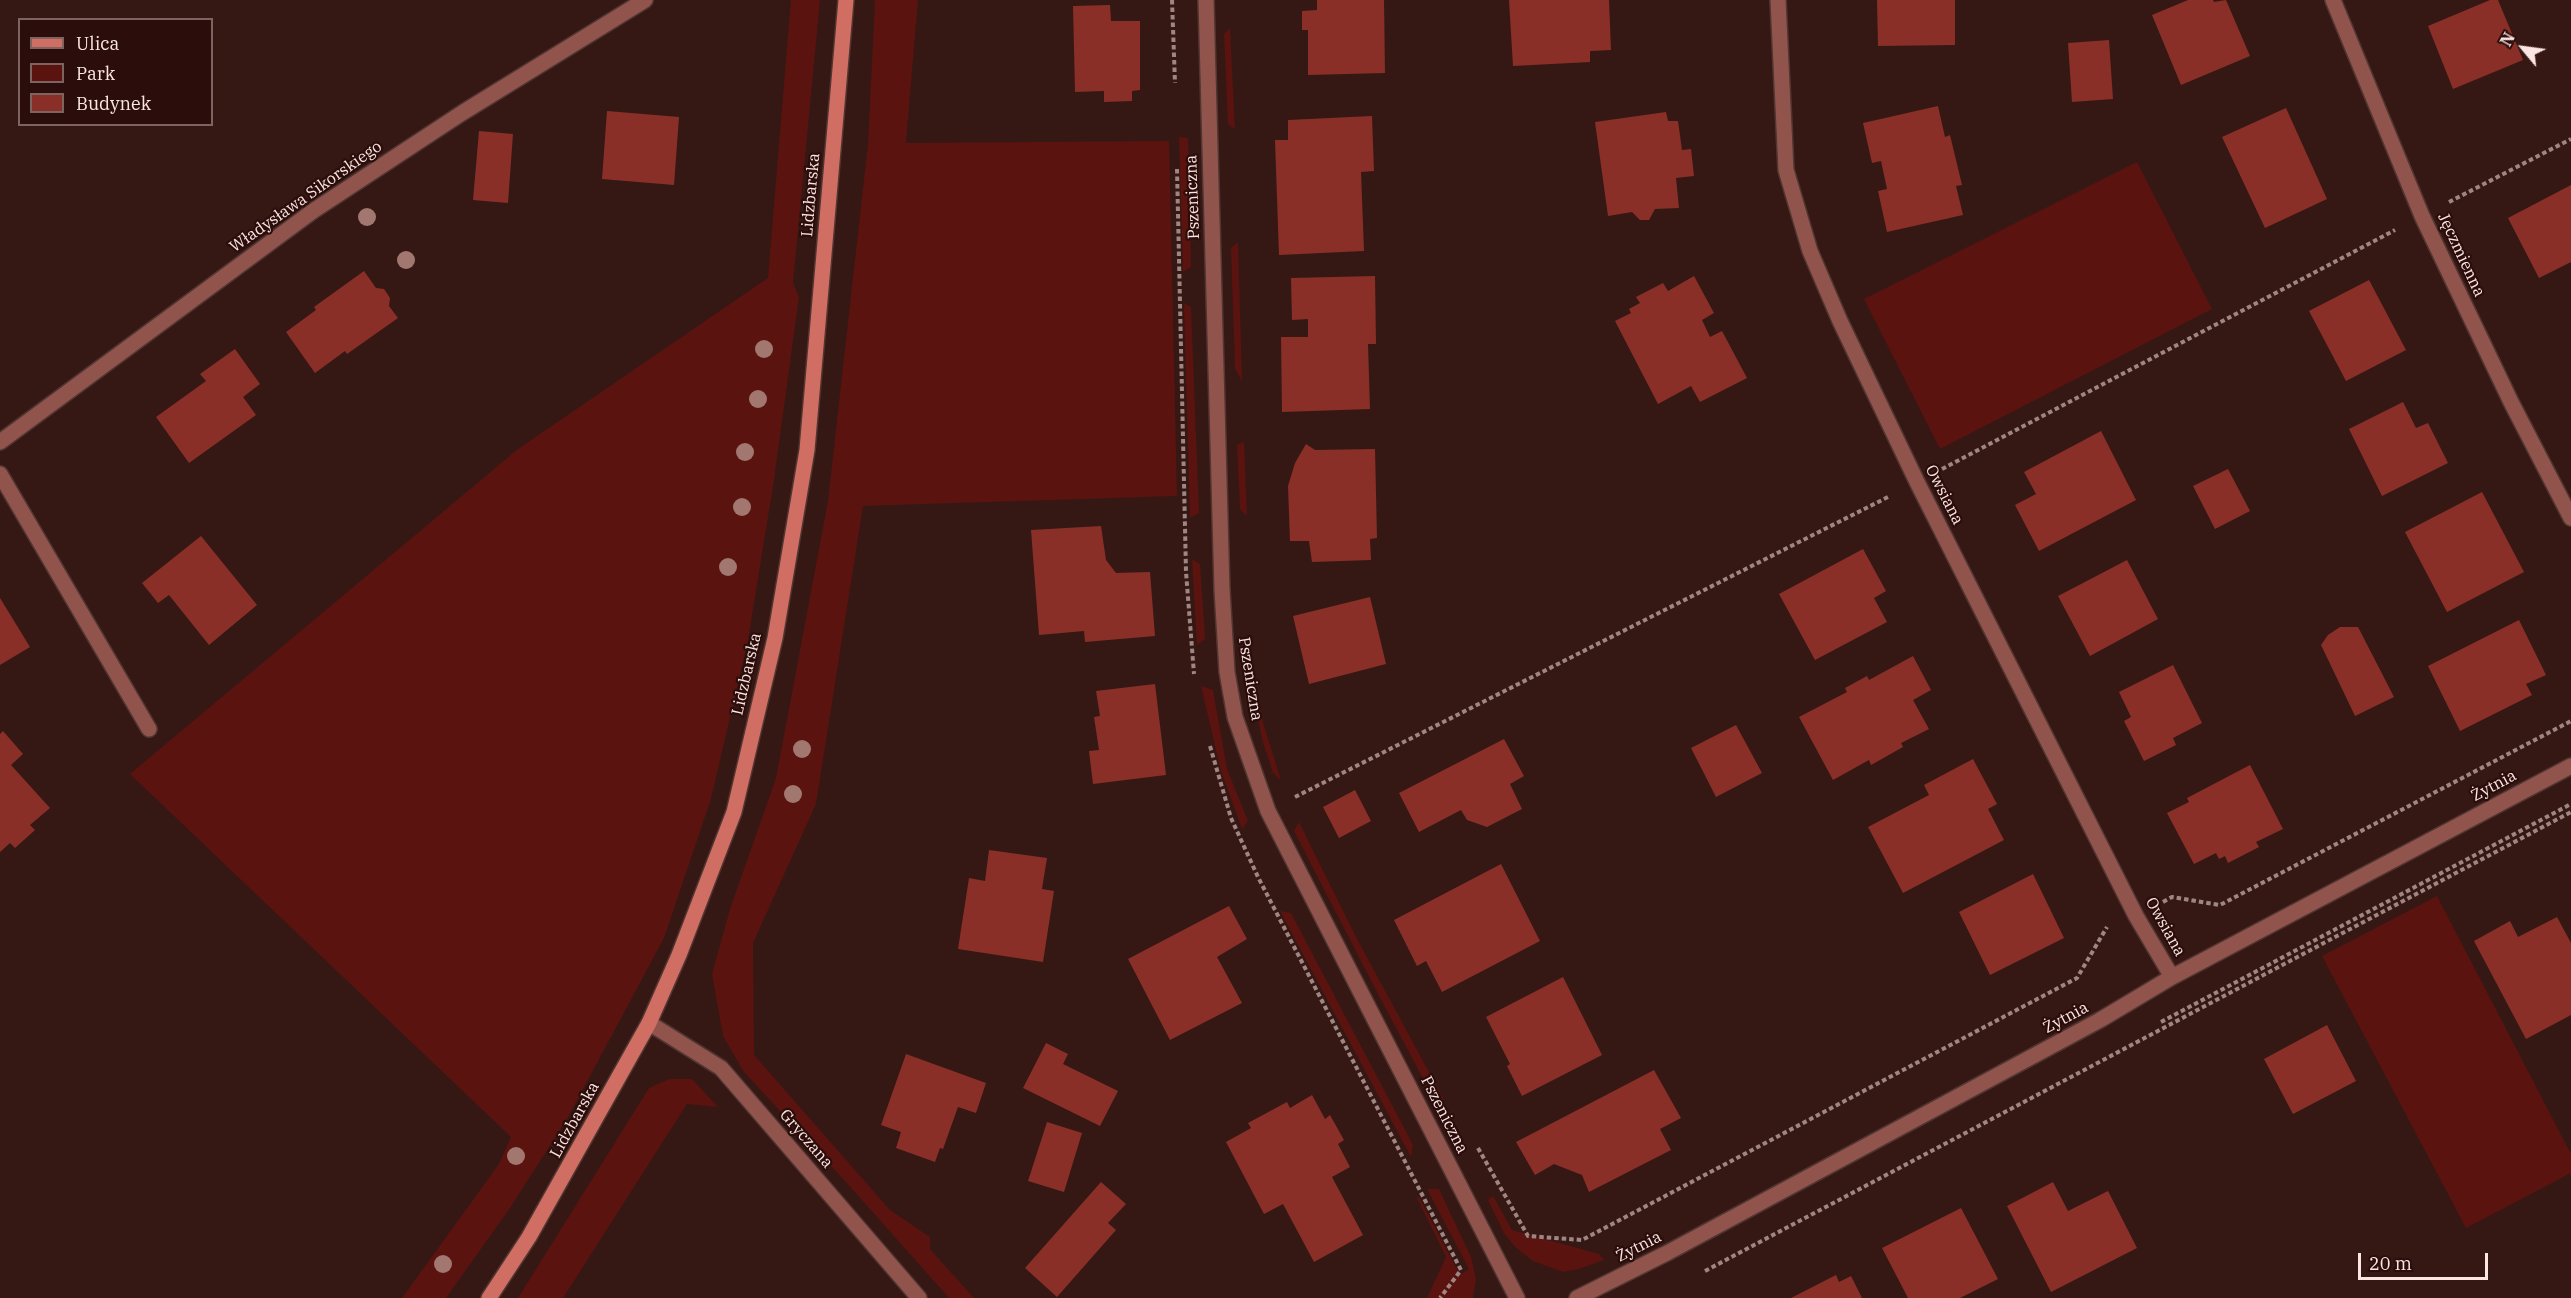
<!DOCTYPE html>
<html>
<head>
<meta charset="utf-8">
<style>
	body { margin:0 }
	#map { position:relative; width:2571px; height:1298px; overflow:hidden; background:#351814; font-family:"IBM Plex Serif",serif }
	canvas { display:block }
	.legend { position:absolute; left:18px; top:18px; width:195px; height:108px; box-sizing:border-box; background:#2b0e0b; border:2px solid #7e6461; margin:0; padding:8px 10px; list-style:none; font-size:18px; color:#fbe6e3 }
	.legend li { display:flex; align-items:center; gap:12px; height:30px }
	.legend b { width:30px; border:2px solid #7e6461 }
	.north { position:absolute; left:2493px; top:18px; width:60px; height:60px; -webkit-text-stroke:4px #2b0e0b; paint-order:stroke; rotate:299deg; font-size:16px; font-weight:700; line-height:24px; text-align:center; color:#fbe6e3 }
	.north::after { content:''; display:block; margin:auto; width:21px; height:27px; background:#fbe6e3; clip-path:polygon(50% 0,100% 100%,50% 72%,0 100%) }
	.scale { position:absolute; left:2358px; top:1253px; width:130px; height:27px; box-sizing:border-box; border:3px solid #fbe6e3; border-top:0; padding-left:8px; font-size:18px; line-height:21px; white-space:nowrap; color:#fbe6e3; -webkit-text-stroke:4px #2b0e0b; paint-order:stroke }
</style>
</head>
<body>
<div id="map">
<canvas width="2571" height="1298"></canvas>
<ul class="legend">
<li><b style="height:8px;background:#d06e63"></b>Ulica</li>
<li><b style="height:16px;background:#5a130f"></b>Park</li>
<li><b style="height:16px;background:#892f28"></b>Budynek</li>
</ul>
<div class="north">N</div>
<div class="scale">20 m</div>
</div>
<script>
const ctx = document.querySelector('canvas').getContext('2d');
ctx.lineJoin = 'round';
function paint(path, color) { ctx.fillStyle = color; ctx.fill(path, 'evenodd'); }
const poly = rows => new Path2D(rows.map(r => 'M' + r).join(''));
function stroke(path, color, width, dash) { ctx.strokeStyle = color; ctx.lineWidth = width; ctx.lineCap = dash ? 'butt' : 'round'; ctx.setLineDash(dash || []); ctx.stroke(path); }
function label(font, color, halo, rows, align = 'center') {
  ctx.font = font + ' "IBM Plex Serif",serif'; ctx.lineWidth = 4.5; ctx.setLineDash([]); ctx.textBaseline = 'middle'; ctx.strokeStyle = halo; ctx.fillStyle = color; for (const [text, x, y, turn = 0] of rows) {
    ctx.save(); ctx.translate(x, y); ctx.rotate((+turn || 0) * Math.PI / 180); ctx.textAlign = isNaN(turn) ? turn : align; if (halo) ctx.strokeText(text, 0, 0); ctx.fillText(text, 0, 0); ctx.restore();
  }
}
paint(poly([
	[791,0,820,0,793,283,799,297,774,480,748,640,711,799,664,938,567,1119,510,1208,446,1298,402,1298,499,1164,511,1137,130,774,518,449,768,278],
	[875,0,918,0,906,143,1169,141,1177,496,863,506,816,804,753,943,754,1055,890,1210,930,1237,930,1249,974,1298,949,1298,845,1181,744,1072,723,1036,712,974,730,909,776,778,828,501,868,144],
	[1230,28,1235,129,1228,124,1224,34],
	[1179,137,1188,138,1191,267,1183,272],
	[2137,162,2212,309,1940,449,1864,299],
	[1238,242,1242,381,1235,369,1231,248],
	[1184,303,1191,307,1199,513,1190,518],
	[1244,442,1247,516,1240,509,1237,445],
	[1192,559,1200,564,1205,639,1197,645],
	[1254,671,1263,723,1281,780,1273,773,1262,739,1250,678],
	[1201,686,1213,690,1227,769,1248,821,1242,829,1221,771],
	[1299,822,1355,935,1444,1100,1434,1099,1379,996,1294,831],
	[2437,896,2571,1154,2571,1173,2466,1228,2322,956],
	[1280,911,1291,913,1413,1145,1411,1157],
	[669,1079,692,1079,718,1107,687,1104,563,1298,518,1298,649,1088],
	[1427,1189,1439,1189,1471,1257,1476,1279,1473,1298,1427,1298,1446,1257,1417,1198,1419,1197,1460,1275,1469,1269],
	[1493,1196,1512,1230,1599,1254,1604,1260,1579,1269,1563,1272,1533,1261,1515,1247,1504,1233,1488,1200]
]), '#5a130f');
paint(poly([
	[1317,0,1384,0,1385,73,1308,75,1308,30,1302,30,1302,11,1317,10],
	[1509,0,1609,0,1611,50,1590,51,1590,62,1513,66],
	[1877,0,1955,0,1955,45,1878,46],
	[2188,0,2213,0,2214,2,2226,0,2250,56,2181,85,2152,15],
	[2490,0,2498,0,2523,60,2453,89,2428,26],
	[1110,5,1111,21,1140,21,1140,90,1132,91,1132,101,1104,102,1104,91,1075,92,1073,6],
	[2109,40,2113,99,2072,102,2068,43],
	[1938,106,1945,137,1950,135,1962,185,1956,186,1963,215,1887,232,1878,191,1887,189,1881,161,1872,163,1863,123],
	[2286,108,2327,199,2265,228,2222,137],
	[607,111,679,117,674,185,602,179],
	[1666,112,1668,121,1678,121,1682,150,1691,149,1694,176,1676,178,1679,208,1655,209,1649,220,1640,220,1632,212,1608,216,1595,122],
	[1372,116,1374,171,1361,172,1364,251,1279,255,1275,140,1288,140,1288,120],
	[479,131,513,134,508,203,473,200],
	[2571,185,2571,262,2539,278,2508,218],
	[364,271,376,288,384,289,390,298,389,306,398,318,347,354,345,351,315,373,286,332,316,310,314,307],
	[1375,276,1376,344,1368,344,1370,409,1282,412,1281,337,1308,337,1308,319,1292,320,1291,278],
	[1694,276,1714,313,1702,320,1710,337,1722,331,1747,378,1700,402,1691,386,1658,404,1615,321,1631,313,1629,309,1640,303,1636,297,1663,283,1668,291],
	[2369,280,2406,350,2346,381,2309,311],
	[235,349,260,384,243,397,256,415,189,463,156,417,206,381,200,374],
	[2403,402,2416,428,2428,423,2448,463,2382,496,2349,429],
	[2101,431,2136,500,2039,551,2015,505,2036,494,2024,472],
	[1306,444,1315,450,1375,449,1377,538,1370,539,1371,560,1312,562,1309,541,1290,541,1288,486,1295,463],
	[2228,469,2250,511,2215,529,2193,486],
	[2482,492,2524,572,2447,612,2405,532],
	[1101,526,1106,560,1116,573,1150,572,1155,636,1085,642,1084,631,1039,635,1031,530],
	[201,536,257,605,209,645,169,595,158,603,142,583],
	[1863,549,1886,591,1874,598,1887,622,1815,660,1779,594],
	[2127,560,2158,619,2090,656,2058,596],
	[1370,597,1386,664,1309,684,1293,616],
	[0,598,30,647,0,665],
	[2519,620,2546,675,2526,684,2532,695,2460,731,2428,666],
	[2340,627,2358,627,2394,697,2355,716,2321,645,2328,635],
	[1913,656,1931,690,1913,700,1929,729,1901,743,1903,747,1871,765,1869,760,1833,780,1799,717,1847,692,1845,688,1867,676,1869,680],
	[2173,665,2202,723,2173,738,2176,745,2144,761,2124,721,2131,717,2119,692],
	[1155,684,1166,775,1093,784,1089,751,1099,750,1094,717,1100,716,1096,691],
	[1736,725,1762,773,1716,797,1691,748],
	[3,731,23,754,11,765,50,808,30,825,35,830,15,848,10,843,0,852,0,734],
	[1504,739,1524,776,1510,784,1522,809,1487,827,1467,820,1461,810,1419,832,1399,793],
	[1973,759,1997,804,1988,809,2004,840,1903,893,1868,827,1929,795,1924,785],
	[2250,765,2283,829,2256,842,2259,847,2228,863,2225,856,2219,859,2216,853,2194,864,2167,813,2189,802,2187,798],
	[1355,790,1371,821,1339,838,1323,807],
	[989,850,1047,858,1042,889,1054,891,1043,962,958,949,969,878,985,881],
	[1501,864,1540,941,1442,992,1426,961,1417,966,1394,920],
	[2033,874,2064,938,1990,975,1959,912],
	[1229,906,1247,939,1217,957,1242,1003,1170,1040,1128,959],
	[2557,917,2571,943,2571,1015,2526,1039,2474,941,2510,921,2518,937],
	[1563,977,1602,1055,1522,1096,1507,1066,1510,1064,1486,1017],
	[2327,1025,2356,1081,2293,1114,2264,1059],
	[1046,1043,1068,1054,1063,1064,1118,1091,1100,1126,1023,1088],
	[906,1054,986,1083,976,1113,958,1107,943,1149,940,1148,935,1162,896,1148,901,1132,881,1125],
	[1654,1070,1681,1118,1660,1129,1671,1150,1589,1192,1582,1175,1554,1164,1535,1175,1516,1142],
	[1312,1095,1325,1119,1330,1115,1344,1140,1338,1144,1350,1167,1332,1177,1363,1235,1314,1262,1283,1204,1264,1214,1226,1142,1251,1128,1248,1123,1287,1102,1290,1108],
	[1047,1122,1082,1133,1064,1192,1028,1181],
	[1101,1182,1126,1204,1108,1223,1116,1230,1057,1297,1025,1268],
	[2053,1182,2068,1211,2108,1191,2137,1248,2051,1292,2007,1206],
	[1961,1208,1998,1279,1960,1298,1908,1298,1882,1248],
	[1836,1275,1839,1282,1851,1276,1862,1298,1791,1298]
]), '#892f28');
const street = poly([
	[1206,0,1222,590,1227,672,1235,717,1268,811,1517,1298],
	[1778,0,1786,170,1810,251,1840,321,1917,482,2136,916,2172,977],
	[2333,0,2422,216,2511,402,2571,518],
	[0,442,313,211,462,113,645,0],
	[0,474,149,729],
	[649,1023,721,1068,919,1298],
	[1577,1298,1667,1253,2100,1020,2172,977,2571,766]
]);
const secondary = poly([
	[489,1298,529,1237,649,1023,679,955,734,812,775,638,807,450,846,0]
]);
stroke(street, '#513531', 18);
stroke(secondary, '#513531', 18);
stroke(poly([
	[1172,0,1175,83],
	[1177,169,1186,572,1194,674],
	[2449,202,2571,139],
	[1942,469,2395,230],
	[1210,746,1231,818,1258,877,1461,1270,1440,1298],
	[1295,797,1890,496],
	[2163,902,2172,897,2220,905,2571,721],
	[2161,1022,2571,804],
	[1478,1148,1528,1236,1582,1240,2077,978,2107,927],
	[1705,1271,2571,812]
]), '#9f8683', 4, [4.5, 3]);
stroke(street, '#91544c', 15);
stroke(secondary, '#d06e63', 15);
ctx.fillStyle = '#a17770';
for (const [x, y] of [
	[367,217],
	[406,260],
	[764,349],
	[758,399],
	[745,452],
	[742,507],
	[728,567],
	[802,749],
	[793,794],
	[516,1156],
	[443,1264]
]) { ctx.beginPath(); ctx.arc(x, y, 9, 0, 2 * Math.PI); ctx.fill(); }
label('16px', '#fbe6e3', '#2b0e0b', [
	["Lidzbarska",811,195,-85],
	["Władysława Sikorskiego",306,197,-35],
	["Pszeniczna",1193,197,-92],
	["Jęczmienna",2461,255,65],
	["Owsiana",1944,495,63],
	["Lidzbarska",747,674,-77],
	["Pszeniczna",1250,679,81],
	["Żytnia",2494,786,-28],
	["Owsiana",2165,927,61],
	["Żytnia",2066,1018,-28],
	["Pszeniczna",1444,1115,63],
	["Lidzbarska",575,1120,-61],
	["Gryczana",806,1139,49],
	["Żytnia",1639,1247,-27]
]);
</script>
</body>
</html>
